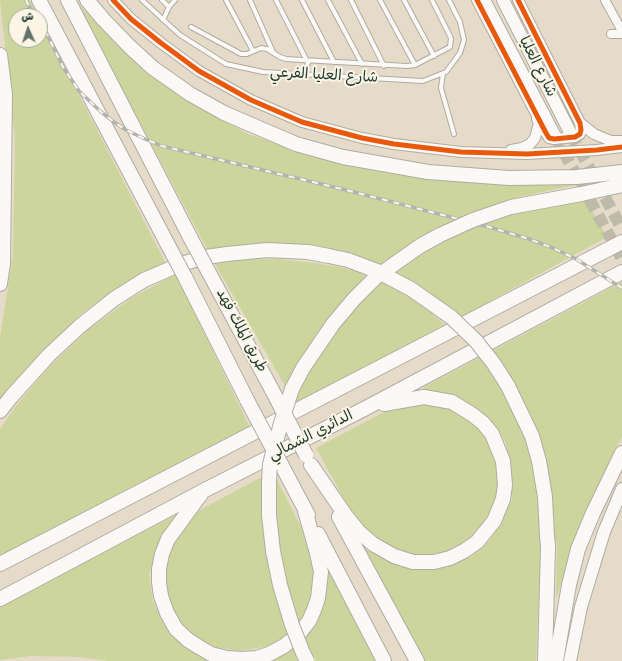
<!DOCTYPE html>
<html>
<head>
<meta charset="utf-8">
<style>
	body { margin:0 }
	#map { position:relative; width:622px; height:661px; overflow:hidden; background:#e6dac9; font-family:Mynerve,"Playpen Sans Arabic",sans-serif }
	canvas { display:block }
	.north { position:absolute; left:8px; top:8px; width:40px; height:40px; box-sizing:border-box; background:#fcf5e5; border:1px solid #a4ab9e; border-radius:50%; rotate:357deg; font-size:11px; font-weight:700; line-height:16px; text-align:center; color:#1f3d34 }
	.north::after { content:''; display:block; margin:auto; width:14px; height:18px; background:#657468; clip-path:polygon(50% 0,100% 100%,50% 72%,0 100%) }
</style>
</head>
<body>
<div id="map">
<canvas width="622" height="661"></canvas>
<div class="north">ش</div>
</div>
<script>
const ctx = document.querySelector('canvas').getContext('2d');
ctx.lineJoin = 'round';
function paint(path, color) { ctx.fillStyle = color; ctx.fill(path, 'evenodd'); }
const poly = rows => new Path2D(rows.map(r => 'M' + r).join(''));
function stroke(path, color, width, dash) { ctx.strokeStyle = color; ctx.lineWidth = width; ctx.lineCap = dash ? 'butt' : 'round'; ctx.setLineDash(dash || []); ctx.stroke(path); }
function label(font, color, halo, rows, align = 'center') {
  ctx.font = font + ' Mynerve,"Playpen Sans Arabic",sans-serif'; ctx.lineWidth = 4; ctx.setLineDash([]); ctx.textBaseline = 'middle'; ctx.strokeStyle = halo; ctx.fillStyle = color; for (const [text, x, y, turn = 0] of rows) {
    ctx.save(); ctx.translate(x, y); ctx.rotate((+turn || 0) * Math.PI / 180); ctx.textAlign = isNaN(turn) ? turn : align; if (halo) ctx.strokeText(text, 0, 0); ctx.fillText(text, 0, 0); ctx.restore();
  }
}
paint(poly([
	[0,0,30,0,38,16,16,16,16,40,40,40,40,19,166,264,135,278,84,311,45,349,0,399,0,337,13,255,15,139],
	[77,3,116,44,187,101,250,135,353,167,438,179,568,182,575,185,519,197,522,212,586,200,607,237,461,317,451,308,412,280,329,250,249,246,207,249],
	[242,259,279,259,314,263,345,268,368,276,398,290,429,311,445,325,296,405,215,264],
	[176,274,250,428,0,559,0,429,16,406,48,368,88,330,133,297],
	[622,282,622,437,614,452,576,538,556,599,557,542,541,541,536,661,423,661,374,569,365,549,393,564,417,567,444,568,472,556,490,540,500,524,512,499,512,470,505,441,486,415,458,398,433,391,422,390,424,387],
	[414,404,445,407,466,416,487,438,498,470,496,497,484,523,470,538,445,553,416,555,392,547,371,535,355,519,316,448,386,411],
	[273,471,300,525,312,559,314,587,305,614,284,638,269,646,239,651,216,647,194,636,174,615,165,592,167,557,177,532,200,510],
	[185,510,158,544,149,574,153,602,168,631,192,650,218,661,109,661,79,657,31,656,0,660,0,607],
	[329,567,379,661,256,661,291,648,313,630,325,602]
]), '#ccd69c');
stroke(poly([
	[571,134,622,229],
	[555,136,622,259]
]), '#bebbab', 12, [12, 6]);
const service = poly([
	[142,0,180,35,226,64,263,72,423,81,446,72,460,53,464,40,460,22,449,0],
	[162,0,169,7],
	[226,0,253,51],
	[250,0,273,52],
	[276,0,307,61,308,63,303,75],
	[302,0,334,62],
	[328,0,362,64],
	[351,0,384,66],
	[380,0,415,65],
	[404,0,434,56],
	[163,20,169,7,175,0],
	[191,27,241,54,247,54,261,48,267,49,280,57,286,59,407,66,415,65,450,47,451,38,432,0],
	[443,73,441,88,454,134]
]);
const minor = poly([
	[605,0,622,31],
	[611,34,622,34]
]);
const tertiary = poly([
	[113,0,131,19,161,43,199,71,251,100,302,122,362,138,394,144,461,152,527,154,597,150,622,147],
	[477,0,546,133,549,138,554,139,575,137,580,134,581,130,580,123,518,0],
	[580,123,594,134,611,141,622,141],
	[511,150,522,148,530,144,535,138,539,123,537,119]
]);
const primary = poly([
	[484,0,555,136],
	[503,0,571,134],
	[570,661,581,607,604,532,622,489]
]);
const motorway = poly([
	[39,0,169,247],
	[68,0,191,239],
	[87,0,103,19,130,47,153,68,190,94,224,113,296,144,343,157,428,172,509,178,577,177,622,172],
	[0,55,5,94,3,263,0,284],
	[581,194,622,185],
	[207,269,272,390],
	[185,277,247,400],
	[0,411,11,397,49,355,80,326,114,299,144,280,181,264,206,257,227,254,267,250,308,252,329,256],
	[281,464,308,515],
	[311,465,346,516,359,532,373,544,394,556,413,562,434,562,450,558,464,551,477,542,494,521,503,499,505,485,503,461,492,434,483,423,473,415,452,402,424,397,384,404],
	[201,494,168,539,162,554,159,569,159,582,161,596,167,613,176,629,188,640,199,647,211,654,227,658,242,659,257,658,269,654,284,646,299,634,309,621,314,610,318,598,321,572,317,553,304,507],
	[339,517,417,661],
	[318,534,384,661],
	[0,564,622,242],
	[0,599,205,490,366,408,622,272],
	[545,661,548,546,547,536],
	[556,661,569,585,578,549,593,513,622,453]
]);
stroke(service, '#b0aca0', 6);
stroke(minor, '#b0aca0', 10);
stroke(tertiary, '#b0aca0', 12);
stroke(primary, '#b0aca0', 14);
stroke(motorway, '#b0aca0', 16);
stroke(service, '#fbf9f7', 4);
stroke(minor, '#fbf9f7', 8);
stroke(tertiary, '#fbf9f7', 10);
stroke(primary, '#fbf9f7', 12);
stroke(motorway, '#fbf9f7', 14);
const rail = poly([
	[26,0,34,16],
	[40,20,63,67,79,91,100,111,114,122,126,130,145,139,162,146,342,189,489,227,529,239,553,248,576,259,622,288]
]);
stroke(rail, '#b2b4b0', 3.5);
stroke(rail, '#fcf5e5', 2, [6]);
const motorwayBridge = poly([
	[191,239,207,269],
	[169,247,185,277],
	[329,256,348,260,377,271,411,289,451,317,476,341,494,364,508,386,532,436,539,461,545,497,547,536],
	[272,390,306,455],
	[247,400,281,464],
	[307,661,303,653,292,625,280,585,273,551,269,515,269,482,270,464,281,423,292,389,303,368,333,324,354,299,376,277,420,246,440,235,473,220,511,207,581,194]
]);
stroke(motorwayBridge, '#b0aca0', 16, []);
stroke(motorwayBridge, '#fbf9f7', 14);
stroke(poly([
	[113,0,131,19,161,43,199,71,251,100,302,122,362,138,394,144,461,152,527,154,597,150,622,147],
	[477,0,546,133,549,138,554,139,575,137,580,134,581,130,580,123,518,0]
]), '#e8590c', 5);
label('15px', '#1f3d34', '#fcf5e5', [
	["شارع العليا",537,67,63],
	["شارع العليا الفرعي",324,76,3],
	["طريق الملك فهد",241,331,62],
	["الدائري الشمالي",311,436,-27]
]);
</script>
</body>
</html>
